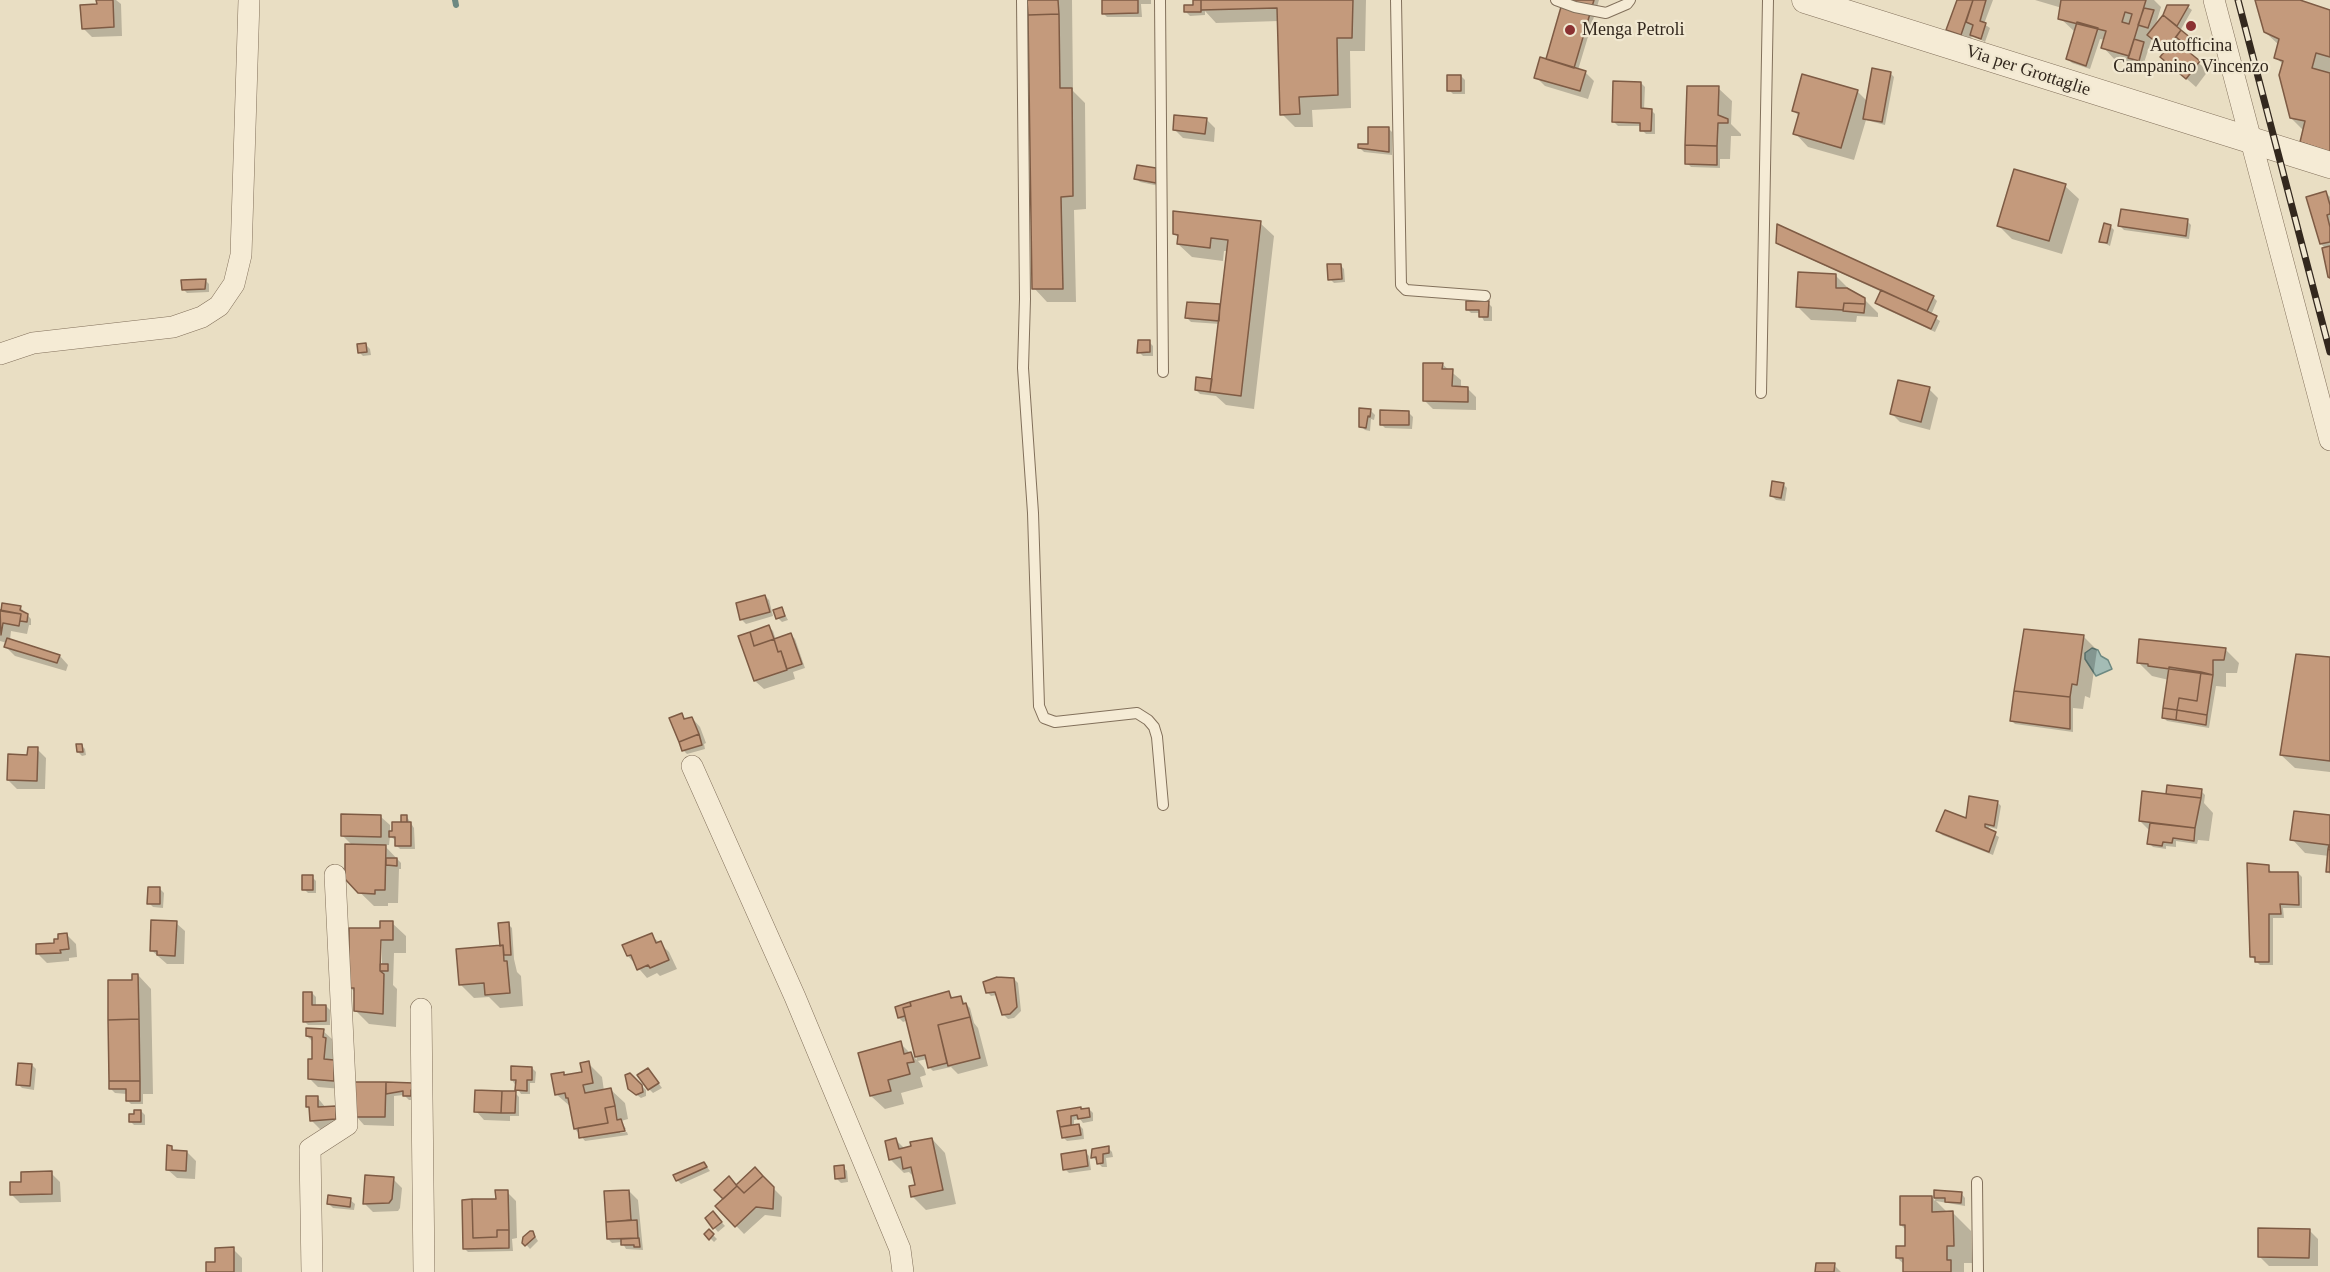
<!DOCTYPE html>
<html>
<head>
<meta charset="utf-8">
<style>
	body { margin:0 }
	canvas { display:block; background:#e9dec3 }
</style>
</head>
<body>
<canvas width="2330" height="1272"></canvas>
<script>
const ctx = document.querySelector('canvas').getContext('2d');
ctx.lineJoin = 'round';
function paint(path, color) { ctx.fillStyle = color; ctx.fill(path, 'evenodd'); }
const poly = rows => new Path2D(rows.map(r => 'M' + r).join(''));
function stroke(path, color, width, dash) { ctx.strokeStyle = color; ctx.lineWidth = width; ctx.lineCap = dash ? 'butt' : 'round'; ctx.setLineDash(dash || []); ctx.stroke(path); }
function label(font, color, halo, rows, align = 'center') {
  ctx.font = font + ' Georgia,serif'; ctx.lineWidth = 4.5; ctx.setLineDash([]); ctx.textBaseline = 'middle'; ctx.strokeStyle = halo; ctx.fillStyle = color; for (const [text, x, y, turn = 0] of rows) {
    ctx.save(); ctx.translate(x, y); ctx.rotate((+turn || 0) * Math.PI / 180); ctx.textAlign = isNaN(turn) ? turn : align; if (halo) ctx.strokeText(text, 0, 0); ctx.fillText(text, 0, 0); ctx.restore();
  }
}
const water = poly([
	[2092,648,2098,650,2101,656,2108,660,2112,669,2096,676,2085,659,2085,653,2092,648]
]);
paint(water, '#a4bcb5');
stroke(water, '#6d8982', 1.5);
paint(poly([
	[98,0,116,0,121,4,122,36,92,37,83,28,98,6],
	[1030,0,1072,0,1073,91,1085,103,1086,209,1074,210,1076,302,1047,302,1034,288],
	[1103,0,1151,0,1151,4,1141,4,1142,17,1107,17,1103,13],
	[1202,0,1366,0,1365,51,1350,51,1351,108,1312,110,1313,127,1295,127,1282,114,1279,21,1216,23,1205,11,1205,15,1190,16,1186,12],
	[1565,0,1599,0,1578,70,1585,72,1594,81,1588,99,1545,86,1536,77,1547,61],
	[1958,0,1993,0,1984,24,1990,28,1985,42,1972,35,1970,43,1957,39,1948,30],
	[2035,0,2154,0,2161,7,2155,27,2168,7,2188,7,2192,10,2180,31,2195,44,2191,48,2186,44,2182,49,2208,71,2196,87,2162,57,2167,51,2152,38,2142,69,2116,61,2103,47,2105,40,2100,39,2090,69,2072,63,2068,59,2075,32,2060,18,2062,8],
	[2257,0,2295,0,2330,11,2330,163,2320,160,2301,142,2304,131,2291,118,2284,65,2276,58,2279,45,2265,32],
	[1890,73,1894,77,1885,125,1866,120,1854,160,1808,147,1795,133,1800,117,1793,110,1857,91,1867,101],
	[1461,76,1465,80,1465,94,1453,94,1449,90],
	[1641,83,1645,87,1644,110,1651,110,1655,114,1655,134,1646,134,1642,130,1642,126,1618,126,1614,122],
	[1718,88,1732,101,1731,124,1741,134,1741,136,1731,136,1730,159,1720,159,1720,168,1691,167,1687,163],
	[1206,119,1215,128,1214,142,1183,138,1174,129],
	[1388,128,1392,132,1392,155,1364,152,1360,148,1369,145],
	[1155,169,1159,173,1159,186,1140,182,1136,178],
	[2065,186,2079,199,2062,254,2012,239,1999,226],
	[2326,193,2330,197,2330,278,2326,249,2321,244],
	[2187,221,2191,225,2189,239,2124,230,2120,226],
	[1260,223,1274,236,1254,409,1226,405,1216,396,1200,394,1196,390,1213,383,1220,324,1191,322,1187,318,1189,303,1222,306,1228,251,1224,251,1223,261,1192,257,1178,244,1179,238,1174,233],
	[2110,226,2114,230,2110,246,2101,241],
	[1778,242,1933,297,1937,301,1931,315,1940,321,1935,332,1881,307,1877,303,1882,292,1782,246],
	[1340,265,1344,269,1345,282,1334,283,1330,279],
	[1835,275,1849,289,1864,299,1878,313,1878,317,1857,316,1856,322,1811,320,1798,307],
	[205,280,209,284,209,292,187,293,183,289],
	[1488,303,1492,307,1492,321,1484,321,1480,313,1471,313,1467,309],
	[1149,342,1153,346,1153,356,1143,356,1139,352],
	[366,345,370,349,371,355,363,356,359,352],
	[1442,364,1461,380,1461,388,1467,388,1476,397,1476,410,1433,409,1424,400],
	[1929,389,1938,398,1930,430,1900,422,1892,414],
	[1371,411,1375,415,1374,420,1371,419,1370,431,1365,430,1361,426],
	[1409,413,1413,417,1412,429,1385,428,1381,424],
	[1783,484,1787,488,1785,501,1776,500,1772,496],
	[765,596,769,600,773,616,746,624,742,620,737,604],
	[20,607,31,619,31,625,29,625,27,634,11,631,10,640,60,656,68,665,66,671,15,656,6,647,7,643,0,641,0,612,5,613],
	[782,609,788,620,782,622,778,618],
	[769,627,773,631,776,640,791,635,795,639,805,668,793,672,795,679,764,689,755,681],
	[2083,636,2097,650,2090,698,2085,696,2083,709,2073,708,2073,732,2015,724,2011,720],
	[2225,649,2239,663,2237,673,2226,673,2226,687,2216,686,2209,728,2167,721,2163,717,2169,680,2152,676,2138,662],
	[2330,659,2330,772,2295,768,2281,755],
	[682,715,687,720,692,718,700,727,706,743,704,744,705,749,687,754,683,750],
	[81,745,85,749,86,755,82,756,78,752],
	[37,749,46,758,45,789,17,789,8,780],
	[2201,791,2205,795,2204,803,2213,813,2209,841,2198,840,2197,844,2176,841,2176,847,2166,846,2166,849,2153,847,2149,843,2150,831,2140,821,2167,796],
	[1997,802,2001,806,1997,829,1989,827,1988,831,1999,837,1993,855,1942,835,1938,831,1967,820],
	[381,817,390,825,390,832,393,832,407,817,414,828,415,849,400,849,396,845,396,841,390,836,389,845,384,845,401,863,401,869,399,869,398,903,388,903,388,906,374,906,346,879,353,846,342,835],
	[2330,817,2330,874,2327,871,2329,856,2305,853,2292,839],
	[2268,867,2272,873,2298,873,2302,877,2302,908,2283,908,2284,918,2273,918,2273,965,2260,965,2251,956],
	[312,877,316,881,316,893,308,893,304,889],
	[160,889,164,893,163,908,153,907,149,903],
	[176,923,185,931,184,964,167,964,151,950],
	[392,923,406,936,406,953,394,953,393,985,397,989,396,1027,369,1024,356,1011,356,993,347,985,381,930],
	[379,935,382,935,382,966,379,966],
	[508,924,512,928,514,959,517,972,521,976,523,1006,500,1008,489,997,474,998,461,985,501,947],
	[67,935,76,944,77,957,69,958,69,961,47,963,38,954],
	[651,935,669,952,677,969,660,976,657,973,647,978,628,956],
	[138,975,151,989,153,1094,143,1094,143,1104,131,1104,127,1100,127,1094,115,1093,111,1089],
	[1014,979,1018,983,1021,1011,1014,1018,1008,1019,1004,1015,997,995,991,996,987,992],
	[312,993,316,997,316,1006,326,1006,330,1010,330,1025,308,1025,304,1021],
	[949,993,954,999,960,998,970,1008,974,1023,978,1028,988,1066,958,1074,951,1067,933,1071,929,1067,927,1059,918,1061,924,1068,926,1075,920,1077,923,1087,901,1093,904,1104,885,1109,871,1096,900,1043,917,1060,908,1020,903,1022,899,1018],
	[323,1031,332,1039,333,1060,342,1089,318,1087,309,1078,313,1060,313,1042,307,1036],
	[588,1063,602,1077,604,1091,611,1090,625,1103,628,1119,621,1121,626,1129,620,1130,620,1133,627,1132,628,1135,585,1141,575,1129,571,1107,556,1094,563,1073,567,1077,584,1074],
	[32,1065,36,1069,34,1090,22,1088,18,1084],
	[532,1068,536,1072,535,1083,530,1083,530,1094,521,1094,512,1080],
	[630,1074,646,1090,646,1096,641,1098,634,1093],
	[652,1074,662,1088,653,1093,649,1089],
	[356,1083,414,1084,415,1100,409,1100,404,1095,394,1096,394,1126,364,1125,356,1116],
	[515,1093,519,1097,519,1116,510,1116,510,1121,484,1120,476,1111],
	[317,1097,326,1108,335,1107,344,1128,320,1129,311,1120,311,1110,308,1107],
	[1089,1109,1093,1113,1093,1121,1083,1123,1080,1119,1074,1120,1074,1126,1079,1125,1083,1129,1084,1139,1067,1141,1063,1137,1059,1113],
	[141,1111,145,1115,145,1125,134,1125,130,1121],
	[932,1139,945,1153,956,1204,926,1210,912,1196,917,1186,915,1178,909,1172,904,1173,890,1159,896,1140,905,1149],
	[171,1147,176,1152,187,1152,196,1161,195,1179,177,1178,168,1170],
	[1108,1148,1112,1152,1113,1157,1106,1158,1107,1167,1102,1167,1093,1157],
	[1085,1152,1089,1156,1091,1170,1069,1173,1065,1169],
	[704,1163,710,1171,681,1184,677,1180],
	[843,1167,847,1171,848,1182,841,1183,837,1179],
	[51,1173,60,1182,61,1202,20,1203,12,1195,22,1183],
	[393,1179,402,1188,400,1208,398,1211,373,1212,364,1203],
	[765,1180,782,1197,781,1217,765,1215,744,1234,717,1206,737,1187],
	[629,1191,638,1200,643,1250,626,1249,622,1242,612,1243,608,1239,606,1192],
	[507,1192,516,1201,517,1238,512,1239,513,1251,468,1252,464,1248,497,1200],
	[1936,1192,1961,1193,1965,1198,1965,1206,1936,1201,1948,1213,1953,1213,1971,1231,1972,1263,1964,1263,1964,1272,1905,1272,1905,1265,1897,1258,1906,1247,1906,1230,1901,1225,1932,1197,1935,1201],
	[350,1200,355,1204,354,1210,333,1208,329,1204],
	[713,1213,725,1226,718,1232,707,1219],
	[2309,1230,2318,1239,2318,1266,2269,1266,2260,1257],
	[709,1231,717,1239,714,1242,706,1234],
	[533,1233,538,1241,530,1249,524,1242],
	[233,1249,242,1258,242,1272,207,1272],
	[1834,1265,1841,1272,1817,1272]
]), '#0003');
stroke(poly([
	[455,0,456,5]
]), '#6d8982', 6);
const building = poly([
	[96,0,113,0,114,27,82,29,80,5,97,4,96,0],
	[1027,0,1058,0,1059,14,1028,15,1027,0],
	[1102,0,1138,0,1138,13,1102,14,1102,0],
	[1193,0,1201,0,1201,12,1184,12,1184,5,1193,5,1193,0],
	[1201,0,1353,0,1352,38,1337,38,1338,95,1299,97,1300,114,1280,115,1277,8,1201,10,1201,0],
	[1563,0,1594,0,1574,68,1546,59,1563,0],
	[1957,0,1973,0,1961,35,1946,30,1957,0],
	[1973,0,1986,0,1980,21,1986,23,1981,39,1970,35,1973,25,1966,22,1973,0],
	[2061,0,2146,0,2129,56,2101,48,2106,31,2058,19,2061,0],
	[2125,12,2132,14,2129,24,2122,22,2125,12],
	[2255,0,2300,0,2330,10,2330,57,2316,53,2312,68,2330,73,2330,152,2300,142,2305,121,2290,118,2279,75,2283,61,2274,58,2279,39,2264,32,2255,0],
	[2167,5,2189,5,2177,26,2163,15,2167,5],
	[2144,8,2154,10,2148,28,2138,25,2144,8],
	[1059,14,1060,88,1072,88,1073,196,1061,197,1063,289,1032,289,1028,15,1059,14],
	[2163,15,2181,30,2166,50,2147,35,2163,15],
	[2077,22,2098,28,2086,66,2066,59,2077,22],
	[2181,30,2192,39,2187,46,2176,37,2181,30],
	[2134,39,2144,42,2139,61,2128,58,2134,39],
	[2174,40,2200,61,2186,79,2160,57,2174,40],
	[1540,57,1586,71,1580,91,1534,78,1540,57],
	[1872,68,1891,72,1882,122,1863,119,1872,68],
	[1802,74,1858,90,1841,148,1793,134,1799,113,1792,111,1802,74],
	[1447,75,1461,75,1461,91,1447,91,1447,75],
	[1613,81,1641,82,1641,108,1652,109,1651,131,1640,131,1640,123,1612,122,1613,81],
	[1687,86,1719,86,1718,115,1728,119,1728,123,1718,123,1717,146,1685,145,1687,86],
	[1174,115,1207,118,1205,134,1173,130,1174,115],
	[1368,127,1389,127,1389,152,1358,148,1358,144,1368,144,1368,127],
	[1685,145,1717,146,1717,165,1685,164,1685,145],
	[1137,165,1156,168,1156,183,1134,179,1137,165],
	[2014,169,2066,184,2049,241,1997,226,2014,169],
	[2326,191,2330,205,2330,214,2327,215,2330,227,2330,242,2320,244,2306,197,2326,191],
	[2121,209,2188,219,2186,236,2118,226,2121,209],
	[1173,211,1261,221,1241,396,1210,392,1228,240,1211,238,1210,248,1177,244,1178,235,1173,234,1173,211],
	[2104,223,2111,225,2107,243,2099,242,2104,223],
	[1777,224,1934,296,1927,311,1776,243,1777,224],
	[2330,246,2330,278,2328,277,2322,248,2330,246],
	[1327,264,1341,264,1342,279,1328,280,1327,264],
	[1798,272,1836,274,1836,288,1847,288,1865,298,1865,304,1844,303,1843,310,1796,307,1798,272],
	[206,279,205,289,182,290,181,280,206,279],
	[1881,290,1937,316,1931,329,1875,303,1881,290],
	[1466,301,1489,301,1488,317,1479,317,1479,310,1466,310,1466,301],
	[1187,302,1220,304,1219,321,1185,318,1187,302],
	[1844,303,1865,304,1864,313,1843,311,1844,303],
	[1138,340,1150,340,1150,352,1137,353,1138,340],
	[366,343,367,352,358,353,357,344,366,343],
	[1423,363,1443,363,1442,369,1453,369,1452,386,1468,387,1468,402,1423,401,1423,363],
	[1196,377,1212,379,1210,392,1195,390,1196,377],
	[1898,380,1930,387,1921,422,1890,414,1898,380],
	[1359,408,1371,409,1370,417,1368,416,1366,428,1359,427,1359,408],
	[1380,410,1409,411,1409,425,1380,425,1380,410],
	[1772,481,1784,483,1781,498,1770,496,1772,481],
	[765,595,770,612,740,620,736,603,765,595],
	[2,603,21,606,20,610,28,614,27,622,20,621,21,614,1,611,2,603],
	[782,607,785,616,776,619,773,610,782,607],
	[0,610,21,614,19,626,3,623,1,635,0,610],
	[769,625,774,639,754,646,750,632,769,625],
	[2024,629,2084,635,2077,685,2072,684,2070,697,2014,691,2024,629],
	[750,632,754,646,774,639,778,652,781,651,787,670,754,681,738,636,750,632],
	[791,633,802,664,787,669,781,651,778,652,774,639,791,633],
	[7,638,60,655,57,663,4,647,7,638],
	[2139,639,2226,648,2224,660,2213,660,2213,675,2148,666,2148,664,2137,663,2139,639],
	[2296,654,2330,657,2330,761,2280,755,2296,654],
	[2169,667,2201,672,2197,701,2179,698,2177,710,2163,708,2169,667],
	[2201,672,2213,675,2207,715,2177,710,2179,698,2197,701,2201,672],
	[2014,691,2070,697,2070,729,2010,721,2014,691],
	[2163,708,2177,710,2176,720,2162,718,2163,708],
	[2177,710,2207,715,2206,725,2176,720,2177,710],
	[682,713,684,719,692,717,699,734,679,742,669,718,682,713],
	[699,734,702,745,682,751,679,742,699,734],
	[76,744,82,744,83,752,77,752,76,744],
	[28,747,38,747,37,781,7,780,8,754,27,755,28,747],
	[2167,785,2202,789,2201,798,2166,794,2167,785],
	[2142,791,2201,798,2195,828,2139,821,2142,791],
	[1969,796,1998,801,1994,826,1985,824,1985,827,1996,832,1989,852,1936,831,1945,810,1966,818,1969,796],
	[2294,811,2330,815,2330,850,2328,849,2329,845,2290,840,2294,811],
	[341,814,381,815,381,837,341,836,341,814],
	[401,815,407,815,407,822,401,822,401,815],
	[392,822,411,822,411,846,395,846,395,837,389,837,389,831,392,831,392,822],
	[2150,823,2195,828,2194,841,2173,838,2172,843,2163,842,2162,846,2147,844,2150,823],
	[345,844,386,845,385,890,375,890,375,894,358,893,345,879,345,844],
	[2328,849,2330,850,2330,872,2326,872,2328,849],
	[386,858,397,858,397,866,386,865,386,858],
	[2247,863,2269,865,2269,872,2298,872,2299,905,2280,904,2281,914,2269,914,2269,962,2255,962,2255,957,2250,957,2247,863],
	[302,875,313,875,313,890,302,890,302,875],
	[148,887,160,887,160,904,147,904,148,887],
	[151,920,177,921,175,956,157,955,157,951,150,951,151,920],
	[380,921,393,921,393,940,381,940,380,971,384,974,383,1014,354,1011,354,988,349,988,349,928,380,928,380,921],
	[509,922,511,955,504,955,503,945,500,946,498,923,509,922],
	[67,933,69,949,60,950,61,953,36,954,36,944,54,943,54,939,58,939,58,934,67,933],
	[652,933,656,943,661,941,669,960,650,968,648,965,637,970,631,955,627,956,622,945,652,933],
	[503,945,504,961,507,961,510,993,485,995,484,983,459,985,456,949,503,945],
	[380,964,388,964,388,971,380,971,380,964],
	[132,974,138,974,139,1019,108,1020,108,980,132,980,132,974],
	[997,977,1014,978,1017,1007,1010,1014,1002,1015,995,992,986,993,983,982,997,977],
	[949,991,951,998,961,996,963,1004,966,1003,970,1017,938,1025,947,1063,928,1068,925,1055,915,1057,903,1008,911,1006,910,1002,949,991],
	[303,992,312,992,312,1005,326,1005,326,1021,303,1022,303,992],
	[910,1002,911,1006,903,1008,905,1016,898,1018,895,1007,910,1002],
	[970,1017,980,1058,948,1066,938,1025,970,1017],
	[139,1019,140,1081,109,1081,108,1020,139,1019],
	[306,1028,324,1029,323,1037,326,1038,324,1059,334,1060,334,1081,308,1079,308,1059,312,1059,312,1037,306,1036,306,1028],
	[901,1041,904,1054,911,1052,914,1062,907,1063,910,1074,888,1080,891,1091,870,1096,858,1053,901,1041],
	[589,1061,593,1083,583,1085,585,1093,611,1088,615,1106,605,1108,608,1123,574,1129,568,1098,566,1098,565,1093,555,1095,551,1074,564,1072,564,1075,582,1072,580,1063,589,1061],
	[18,1063,32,1064,30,1086,16,1085,18,1063],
	[511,1066,532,1067,532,1080,527,1080,527,1091,515,1090,516,1080,511,1080,511,1066],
	[648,1068,659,1083,648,1090,637,1075,648,1068],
	[630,1073,642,1085,643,1092,636,1095,628,1089,625,1075,630,1073],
	[109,1081,140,1081,140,1101,126,1101,126,1089,109,1089,109,1081],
	[355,1082,386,1082,385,1117,354,1117,355,1082],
	[386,1082,414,1083,414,1090,411,1090,411,1096,403,1096,403,1091,386,1094,386,1082],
	[475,1090,502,1091,501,1113,474,1112,475,1090],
	[502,1091,516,1091,515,1113,501,1113,502,1091],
	[306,1096,318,1096,318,1107,336,1106,336,1119,310,1121,309,1107,306,1107,306,1096],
	[615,1106,617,1120,621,1119,625,1131,579,1138,578,1128,608,1123,605,1108,615,1106],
	[1081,1107,1081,1109,1089,1108,1090,1117,1078,1119,1077,1115,1071,1116,1071,1125,1060,1127,1057,1111,1081,1107],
	[134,1110,141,1110,141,1122,129,1122,129,1114,134,1114,134,1110],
	[1079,1124,1081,1135,1062,1138,1060,1127,1079,1124],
	[896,1138,899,1149,911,1146,910,1142,932,1138,943,1190,911,1197,909,1186,915,1185,911,1167,903,1169,901,1157,889,1160,885,1141,896,1138],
	[167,1145,172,1146,172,1150,187,1151,186,1171,166,1170,167,1145],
	[1109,1146,1109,1153,1103,1154,1103,1163,1097,1164,1096,1157,1091,1158,1092,1149,1109,1146],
	[1086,1150,1088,1166,1063,1170,1061,1154,1086,1150],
	[704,1162,707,1167,676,1181,673,1175,704,1162],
	[844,1165,845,1178,835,1179,834,1166,844,1165],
	[755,1167,763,1176,744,1193,736,1185,755,1167],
	[52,1171,52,1194,10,1195,10,1182,21,1182,21,1172,52,1171],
	[365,1175,394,1177,392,1199,389,1203,363,1204,365,1175],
	[729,1176,737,1186,723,1199,714,1190,729,1176],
	[763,1176,774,1187,773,1209,756,1207,735,1227,715,1206,737,1186,744,1193,763,1176],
	[495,1190,508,1190,509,1230,497,1230,497,1237,473,1238,472,1199,496,1199,495,1190],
	[629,1190,631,1220,606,1222,604,1191,629,1190],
	[1934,1190,1962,1192,1961,1203,1945,1202,1945,1198,1934,1198,1934,1190],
	[328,1195,351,1198,350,1207,327,1204,328,1195],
	[1900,1196,1932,1196,1932,1212,1953,1211,1954,1246,1947,1246,1947,1260,1951,1260,1951,1272,1903,1272,1903,1258,1896,1258,1896,1246,1905,1246,1905,1225,1900,1225,1900,1196],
	[472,1199,473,1238,497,1237,497,1230,509,1230,509,1248,463,1249,462,1200,472,1199],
	[713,1211,722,1222,713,1229,705,1218,713,1211],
	[637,1220,638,1238,607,1239,606,1222,637,1220],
	[2258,1228,2310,1229,2309,1258,2258,1257,2258,1228],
	[709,1229,714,1234,709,1240,704,1234,709,1229],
	[530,1231,533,1231,535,1237,525,1246,522,1243,523,1237,530,1231],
	[639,1238,640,1247,634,1247,634,1245,621,1245,621,1239,639,1238],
	[234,1247,234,1272,206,1272,206,1262,215,1262,215,1248,234,1247],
	[1816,1263,1835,1263,1834,1272,1815,1272,1816,1263]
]);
paint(building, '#c49a7c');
stroke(building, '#7e5b44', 1.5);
const service = poly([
	[1022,0,1025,299,1023,368,1033,513,1039,706,1044,718,1055,722,1137,713,1148,720,1154,727,1157,737,1163,805],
	[1160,0,1163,372],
	[1396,0,1401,285,1406,290,1485,296],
	[1556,0,1575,7,1606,13,1627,4,1630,0],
	[1761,393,1768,0],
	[1977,1182,1978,1272]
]);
const minor = poly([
	[2214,0,2330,440],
	[0,354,33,343,173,327,202,317,219,306,234,284,241,255,249,0],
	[692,766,795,997,900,1249,903,1272],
	[421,1009,424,1272],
	[312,1272,310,1149,347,1125,335,875]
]);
const tertiary = poly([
	[1805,0,2330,165]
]);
stroke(service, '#82705b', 12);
stroke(minor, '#82705b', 22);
stroke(tertiary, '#82705b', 27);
stroke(service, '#f5ebd5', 10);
stroke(minor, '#f5ebd5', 21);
stroke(tertiary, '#f5ebd5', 26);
const rail = poly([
	[2238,0,2330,352]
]);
stroke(rail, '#33281e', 7);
stroke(rail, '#f1e8d1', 4.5, [14]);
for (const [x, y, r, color] of [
	[2191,26,6,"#8b3132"],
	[1570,30,6,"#8b3132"]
]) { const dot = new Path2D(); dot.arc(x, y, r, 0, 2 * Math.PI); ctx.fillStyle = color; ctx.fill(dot); stroke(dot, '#f1e8d1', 2); }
label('18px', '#33281e', '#f1e8d1', [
	["Menga Petroli",1582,30],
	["Autofficina",2191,46,"center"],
	["Campanino Vincenzo",2191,67,"center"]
], 'left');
label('18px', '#33281e', '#f1e8d1', [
	["Via per Grottaglie",2028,71,18]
]);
</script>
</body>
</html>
